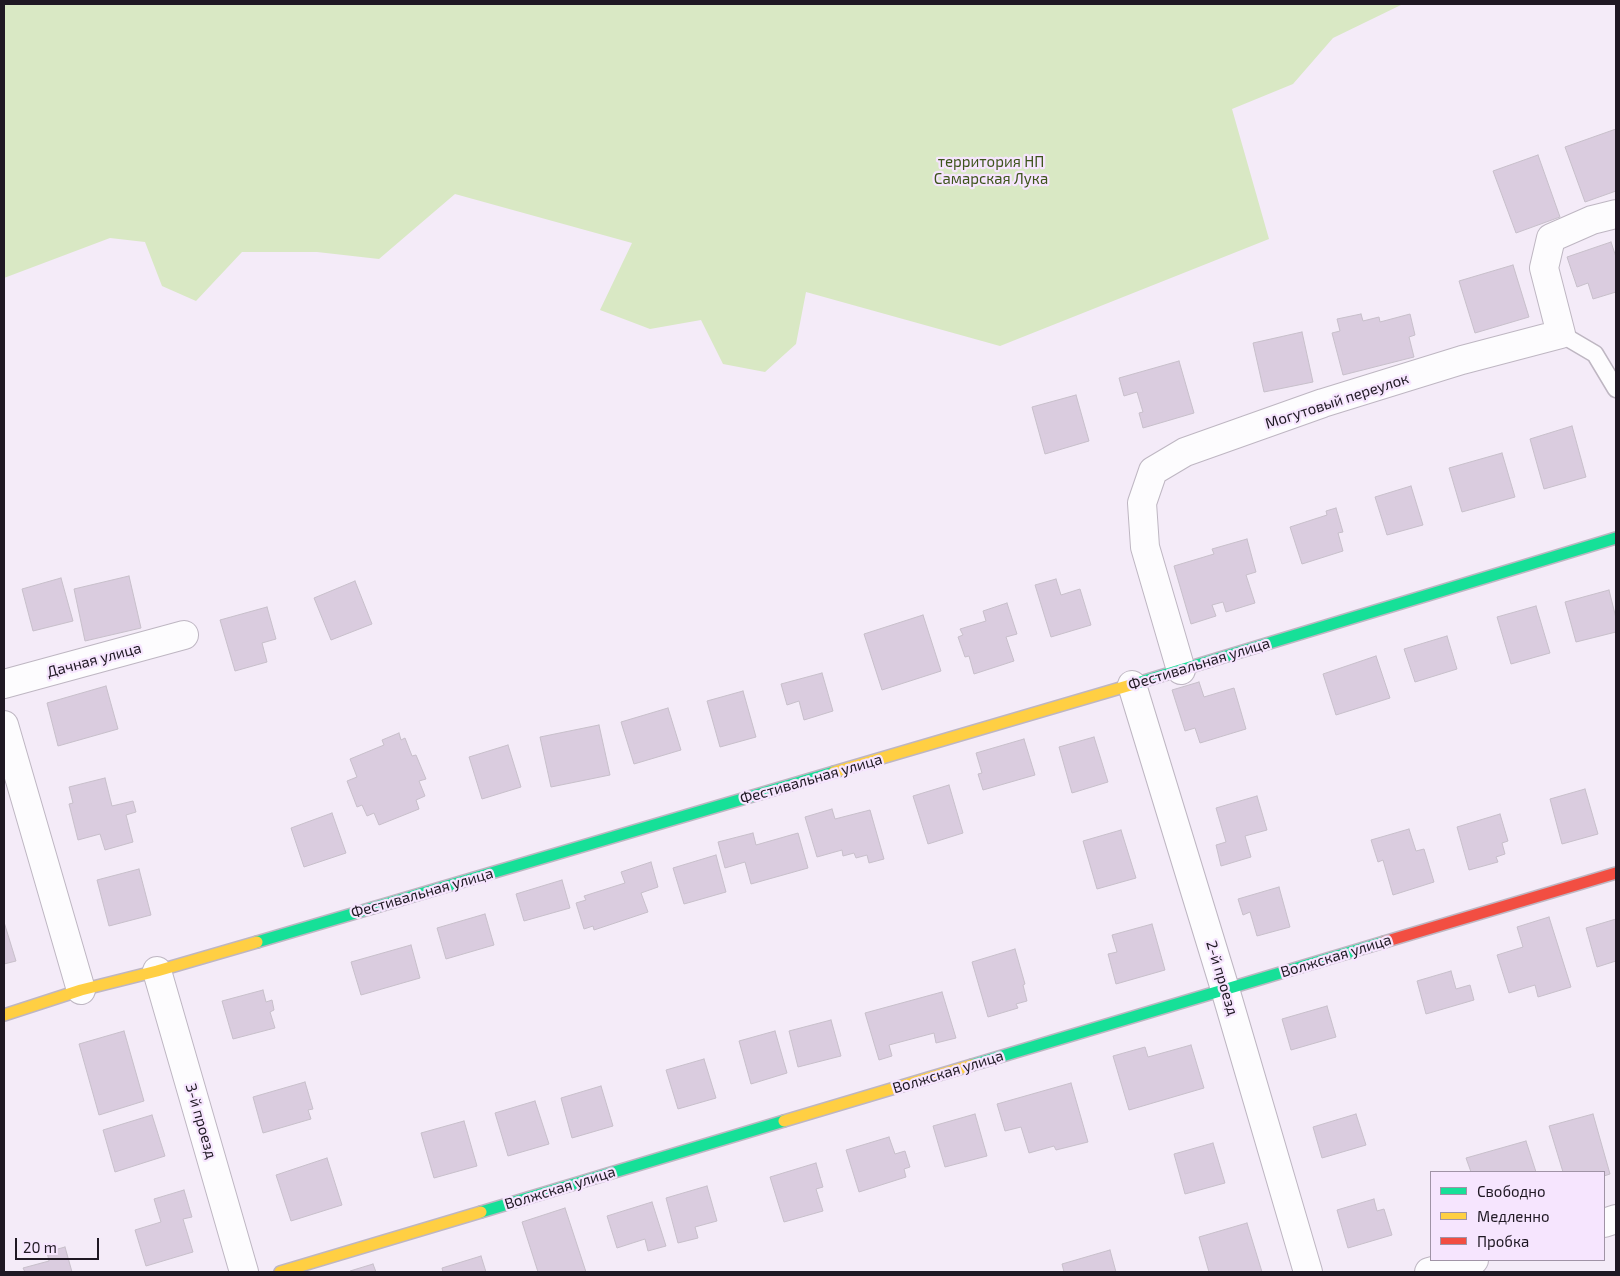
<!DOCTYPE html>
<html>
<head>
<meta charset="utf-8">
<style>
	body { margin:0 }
	#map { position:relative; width:1620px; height:1276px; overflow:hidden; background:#f4ebf8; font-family:"Exo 2",sans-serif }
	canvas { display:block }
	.frame { position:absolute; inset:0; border:5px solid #1f1823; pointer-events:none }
	.legend { position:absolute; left:1430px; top:1171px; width:175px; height:90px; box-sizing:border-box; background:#f6e5fe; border:1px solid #a093a6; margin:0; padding:6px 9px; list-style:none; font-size:15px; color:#1f1823 }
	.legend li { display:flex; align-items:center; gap:10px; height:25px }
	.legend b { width:25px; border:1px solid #a093a6 }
	.scale { position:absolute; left:15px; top:1238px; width:84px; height:22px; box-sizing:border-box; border:2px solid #1f1823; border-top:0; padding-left:6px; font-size:15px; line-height:18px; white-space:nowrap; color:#1f1823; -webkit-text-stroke:4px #f6e5fe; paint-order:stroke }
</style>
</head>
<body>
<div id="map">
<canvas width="1620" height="1276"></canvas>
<div class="frame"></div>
<ul class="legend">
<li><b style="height:6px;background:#16e098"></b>Свободно</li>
<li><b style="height:6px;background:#ffcf43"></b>Медленно</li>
<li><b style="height:6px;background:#f24e42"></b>Пробка</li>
</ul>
<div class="scale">20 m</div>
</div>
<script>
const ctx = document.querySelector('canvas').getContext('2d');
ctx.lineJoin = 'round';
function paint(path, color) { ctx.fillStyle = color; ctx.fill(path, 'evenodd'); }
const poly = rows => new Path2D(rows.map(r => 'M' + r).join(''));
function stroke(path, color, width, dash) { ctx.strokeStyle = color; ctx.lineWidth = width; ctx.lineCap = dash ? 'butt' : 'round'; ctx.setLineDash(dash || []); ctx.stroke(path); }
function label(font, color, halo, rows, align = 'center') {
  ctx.font = font + ' "Exo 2",sans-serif'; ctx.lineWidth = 4.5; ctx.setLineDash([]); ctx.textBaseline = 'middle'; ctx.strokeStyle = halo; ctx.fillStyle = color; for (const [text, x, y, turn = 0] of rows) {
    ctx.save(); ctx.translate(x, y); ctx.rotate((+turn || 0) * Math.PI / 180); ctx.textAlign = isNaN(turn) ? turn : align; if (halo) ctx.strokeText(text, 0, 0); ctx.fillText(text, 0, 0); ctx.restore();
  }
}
paint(poly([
	[4,4,1403,4,1333,38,1293,84,1232,109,1269,239,1000,346,806,292,796,344,765,372,723,364,701,320,650,329,600,310,632,243,455,194,379,259,317,252,242,252,196,301,162,286,145,242,110,238,4,278]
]), '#d9e8c4');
const building = poly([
	[1616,129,1616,191,1585,202,1565,147,1616,129],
	[1538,155,1560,217,1516,233,1493,171,1538,155],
	[1611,242,1616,257,1616,292,1593,299,1588,283,1577,287,1567,257,1611,242],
	[1513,265,1529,317,1475,333,1459,281,1513,265],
	[1361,314,1363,321,1379,317,1380,322,1410,314,1415,335,1409,337,1414,357,1343,375,1332,333,1340,331,1337,319,1361,314],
	[1302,332,1313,382,1264,392,1253,343,1302,332],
	[1179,361,1194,413,1143,428,1139,413,1143,412,1137,392,1124,396,1119,378,1179,361],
	[1076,395,1089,441,1045,454,1032,407,1076,395],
	[1572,426,1586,477,1544,489,1530,439,1572,426],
	[1502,453,1515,497,1462,512,1449,468,1502,453],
	[1411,486,1423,525,1387,535,1375,497,1411,486],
	[1336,508,1343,532,1338,533,1343,551,1302,564,1290,527,1327,515,1326,511,1336,508],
	[1247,539,1256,572,1246,575,1255,603,1226,612,1223,602,1212,605,1216,616,1191,624,1174,566,1214,554,1212,549,1247,539],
	[129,576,141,628,85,641,74,589,129,576],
	[61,578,73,621,33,631,22,589,61,578],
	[1056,579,1061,595,1080,589,1091,625,1051,637,1035,585,1056,579],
	[355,581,372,624,331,640,314,598,355,581],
	[1609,590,1616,618,1616,632,1576,642,1565,602,1609,590],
	[1007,603,1017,634,1006,637,1014,661,974,674,969,656,965,657,958,637,963,635,960,629,986,621,983,611,1007,603],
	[1536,606,1550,653,1511,664,1497,617,1536,606],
	[267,607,276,639,262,643,267,662,235,671,220,620,267,607],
	[923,615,941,671,882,690,864,634,923,615],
	[1447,636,1457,669,1415,682,1404,649,1447,636],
	[1376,656,1390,698,1336,715,1323,674,1376,656],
	[822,673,833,711,804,720,799,701,787,705,781,684,822,673],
	[1199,682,1204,697,1234,688,1246,729,1200,743,1195,728,1185,731,1172,690,1199,682],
	[106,686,118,729,58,746,47,703,106,686],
	[743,691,756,737,720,747,707,701,743,691],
	[668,708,681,750,634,764,621,722,668,708],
	[599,725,610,775,551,787,540,737,599,725],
	[399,733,401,740,405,738,412,756,416,755,426,779,419,781,425,796,416,800,419,809,379,825,374,813,367,816,362,805,357,807,347,781,357,777,350,759,384,745,382,740,399,733],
	[1094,737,1108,782,1072,793,1059,747,1094,737],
	[1024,739,1035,775,983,790,978,774,982,773,976,753,1024,739],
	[508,745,521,787,482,799,469,757,508,745],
	[105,778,112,806,133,801,136,812,126,815,133,842,105,850,100,834,78,840,69,804,73,803,69,787,105,778],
	[949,785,963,833,928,844,913,796,949,785],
	[1585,789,1598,834,1562,844,1550,799,1585,789],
	[1257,796,1267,830,1245,836,1251,857,1221,866,1216,845,1226,842,1216,808,1257,796],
	[832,809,835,819,870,810,884,859,869,863,867,855,856,858,854,853,843,856,842,850,817,857,805,817,832,809],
	[332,813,346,853,304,867,291,828,332,813],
	[1500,814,1508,841,1502,843,1505,854,1496,857,1498,862,1469,870,1457,827,1500,814],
	[1409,829,1416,851,1424,849,1434,882,1393,895,1383,860,1378,862,1371,840,1409,829],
	[1121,830,1136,878,1097,889,1083,841,1121,830],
	[753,833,756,845,798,833,808,868,751,884,745,862,725,868,718,842,753,833],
	[716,855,726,892,684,904,673,868,716,855],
	[651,862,658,887,641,893,648,912,594,930,593,926,584,929,576,903,586,900,584,896,625,883,621,872,651,862],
	[139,869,151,915,109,926,97,880,139,869],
	[562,880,570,908,524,921,516,894,562,880],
	[1279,887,1290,927,1257,936,1250,912,1243,915,1238,899,1279,887],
	[485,914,494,945,446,959,437,928,485,914],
	[1549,917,1571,987,1538,997,1535,985,1509,993,1497,955,1523,947,1517,927,1549,917],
	[1616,919,1616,961,1597,967,1586,928,1616,919],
	[4,922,16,961,4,964,4,922],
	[1152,924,1165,970,1116,984,1108,954,1117,952,1112,935,1152,924],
	[411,945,420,978,361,995,351,962,411,945],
	[1015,949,1025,984,1023,985,1027,1001,1016,1004,1018,1008,988,1017,972,962,1015,949],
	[1451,971,1456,989,1470,985,1474,1000,1426,1014,1417,981,1451,971],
	[263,990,266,1002,272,1000,274,1010,270,1012,275,1028,233,1039,222,1001,263,990],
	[942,992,956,1038,936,1043,934,1033,889,1045,892,1056,879,1060,865,1013,942,992],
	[1327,1006,1336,1037,1291,1050,1282,1019,1327,1006],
	[831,1020,841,1056,798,1067,789,1031,831,1020],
	[124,1031,144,1101,99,1115,79,1044,124,1031],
	[775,1031,787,1073,751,1084,739,1041,775,1031],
	[1191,1045,1204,1088,1129,1110,1113,1056,1145,1047,1148,1057,1191,1045],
	[704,1059,716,1098,678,1109,666,1070,704,1059],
	[305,1082,313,1109,308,1110,311,1119,263,1133,253,1097,305,1082],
	[1071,1083,1088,1142,1056,1150,1054,1146,1029,1153,1021,1127,1005,1131,997,1104,1071,1083],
	[601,1086,613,1126,572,1138,561,1098,601,1086],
	[535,1101,549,1144,508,1156,495,1113,535,1101],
	[975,1114,987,1156,945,1167,933,1126,975,1114],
	[1356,1114,1366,1145,1322,1158,1313,1127,1356,1114],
	[1593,1114,1610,1174,1604,1176,1604,1172,1563,1172,1549,1126,1593,1114],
	[152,1115,165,1156,115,1172,103,1130,152,1115],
	[464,1121,477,1166,434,1178,421,1133,464,1121],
	[889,1137,895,1154,905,1151,910,1167,904,1169,906,1177,859,1192,846,1150,889,1137],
	[1526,1141,1536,1172,1471,1172,1466,1158,1526,1141],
	[1213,1143,1225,1183,1185,1194,1174,1154,1213,1143],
	[327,1158,342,1205,291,1221,276,1175,327,1158],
	[816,1163,823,1187,816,1189,823,1211,784,1222,770,1177,816,1163],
	[707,1186,717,1221,695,1227,698,1238,678,1243,666,1198,707,1186],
	[184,1190,192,1217,183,1219,193,1252,146,1266,135,1230,161,1222,154,1199,184,1190],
	[1374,1199,1377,1211,1384,1209,1392,1235,1348,1248,1337,1210,1374,1199],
	[652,1202,666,1246,648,1251,645,1239,617,1248,607,1216,652,1202],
	[565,1208,586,1272,538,1272,522,1222,565,1208],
	[1247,1223,1262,1272,1209,1272,1199,1237,1247,1223],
	[65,1247,72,1272,25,1272,23,1268,49,1261,47,1252,65,1247],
	[1110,1250,1116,1272,1064,1272,1062,1264,1110,1250],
	[481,1256,486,1272,443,1272,442,1268,481,1256],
	[373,1264,376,1272,351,1272,350,1271,373,1264]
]);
paint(building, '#daccdf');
stroke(building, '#c7bfca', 1);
const lane = poly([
	[1561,334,1595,354,1616,389]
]);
const street = poly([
	[1181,670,1145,547,1142,503,1153,471,1185,452,1323,403,1462,360,1561,334,1544,268,1551,238,1592,220,1616,214],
	[4,684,184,635],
	[1132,685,1225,989,1308,1272],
	[4,725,81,990],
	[157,971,244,1272],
	[1604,1223,1616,1219],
	[1429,1272,1474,1260]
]);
const fast = poly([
	[1134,684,1616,538],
	[257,942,834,772],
	[972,1065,1384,942],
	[481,1212,784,1121]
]);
const slow = poly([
	[834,772,1134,684],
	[4,1015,81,990,157,971,257,942],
	[784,1121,972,1065],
	[280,1272,481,1212]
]);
const jam = poly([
	[1384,942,1616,873]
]);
stroke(lane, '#beb6c2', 19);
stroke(street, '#beb6c2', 30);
stroke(fast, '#beb6c2', 14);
stroke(slow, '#beb6c2', 14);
stroke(jam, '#beb6c2', 14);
stroke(lane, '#fdfcfe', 16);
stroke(street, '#fdfcfe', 28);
stroke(fast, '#16e098', 11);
stroke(slow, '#ffcf43', 11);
stroke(jam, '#f24e42', 11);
label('15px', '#3d541b', '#f6e5fe', [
	["территория НП",991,162],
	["Самарская Лука",991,179]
]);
label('15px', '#1f1823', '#f6e5fe', [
	["Могутовый переулок",1337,401,-18],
	["Дачная улица",94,660,-15],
	["Фестивальная улица",1199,664,-17],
	["Фестивальная улица",811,779,-16],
	["Фестивальная улица",422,893,-16],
	["Волжская улица",1336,956,-17],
	["2-й проезд",1222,978,73],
	["Волжская улица",948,1072,-17],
	["3-й проезд",201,1121,74],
	["Волжская улица",560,1188,-17]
]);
</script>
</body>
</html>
